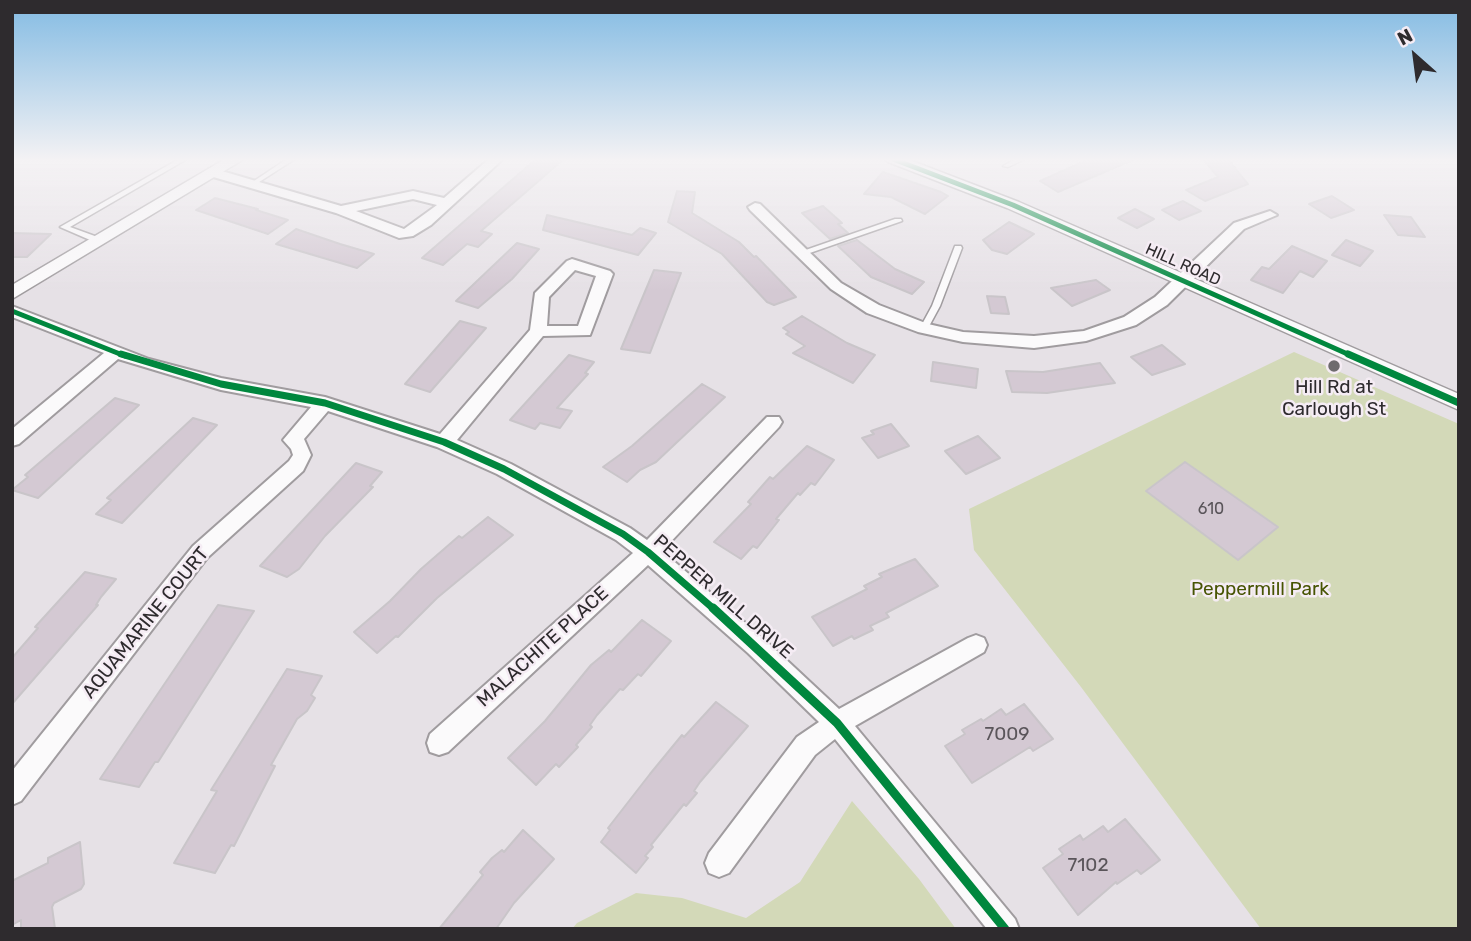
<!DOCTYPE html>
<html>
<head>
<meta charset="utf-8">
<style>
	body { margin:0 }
	#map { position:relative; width:1471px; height:941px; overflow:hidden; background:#e6e1e6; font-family:Rubik,sans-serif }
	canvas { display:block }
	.frame { position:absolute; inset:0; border:14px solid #2e2b2e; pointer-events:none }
	.north { position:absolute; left:1380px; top:21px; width:70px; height:70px; -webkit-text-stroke:5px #f5ecf4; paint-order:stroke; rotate:332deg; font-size:19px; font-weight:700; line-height:28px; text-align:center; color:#2e2b2e }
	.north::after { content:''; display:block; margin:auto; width:24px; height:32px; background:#2e2b2e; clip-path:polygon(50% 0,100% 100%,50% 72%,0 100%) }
</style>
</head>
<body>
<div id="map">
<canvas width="1471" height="941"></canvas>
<div class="frame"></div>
<div class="north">N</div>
</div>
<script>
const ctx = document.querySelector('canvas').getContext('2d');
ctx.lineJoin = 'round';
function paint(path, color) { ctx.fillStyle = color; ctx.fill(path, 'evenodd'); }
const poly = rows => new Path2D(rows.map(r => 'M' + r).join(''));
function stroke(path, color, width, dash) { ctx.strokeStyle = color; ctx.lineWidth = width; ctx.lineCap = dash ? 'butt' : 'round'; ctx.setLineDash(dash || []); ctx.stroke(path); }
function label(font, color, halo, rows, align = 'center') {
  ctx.font = font + ' Rubik,sans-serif'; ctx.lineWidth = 5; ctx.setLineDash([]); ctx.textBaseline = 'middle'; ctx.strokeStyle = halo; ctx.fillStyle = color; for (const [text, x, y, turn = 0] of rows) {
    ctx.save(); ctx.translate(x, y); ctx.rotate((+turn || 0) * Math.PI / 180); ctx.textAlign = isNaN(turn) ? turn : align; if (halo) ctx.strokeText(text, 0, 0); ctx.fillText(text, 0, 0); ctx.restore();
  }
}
paint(poly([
	[1294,352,1459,424,1459,929,1261,929,1081,687,974,550,969,509],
	[852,801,919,879,956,929,572,929,577,923,636,893,682,898,746,918,800,882]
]), '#d3d9b8');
const building = poly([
	[536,159,564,159,481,231,492,234,478,247,467,244,443,265,422,258,536,159],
	[1089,159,1135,159,1058,192,1040,181,1089,159],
	[1203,159,1228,159,1248,184,1205,201,1186,190,1218,177,1203,159],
	[883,172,941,192,948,196,925,214,891,197,864,194,883,172],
	[677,191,695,192,692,213,739,242,754,257,756,256,796,297,774,305,767,302,722,254,668,222,677,191],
	[1332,196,1354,210,1331,218,1309,204,1332,196],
	[215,198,258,209,256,210,288,220,268,234,196,210,215,198],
	[1183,201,1201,211,1179,220,1162,210,1183,201],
	[823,206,842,223,838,224,848,233,830,239,802,213,823,206],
	[1135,209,1154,219,1137,228,1118,218,1135,209],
	[547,215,632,235,640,228,656,233,638,255,543,230,547,215],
	[1384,215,1411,217,1425,237,1398,235,1384,215],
	[1009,222,1034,234,1007,254,992,250,983,240,1009,222],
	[296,229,340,244,374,254,357,268,276,244,296,229],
	[12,233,51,234,27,257,12,257,12,233],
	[857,240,895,269,924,282,912,294,871,277,838,246,857,240],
	[1346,240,1373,251,1360,266,1332,255,1346,240],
	[517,243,539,249,512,279,478,308,456,301,517,243],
	[1292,246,1327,261,1313,277,1300,271,1283,293,1251,280,1262,267,1269,269,1292,246],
	[654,270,681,273,650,353,621,349,654,270],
	[1096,280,1110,290,1072,306,1051,288,1096,280],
	[987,296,1005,297,1009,314,991,313,987,296],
	[802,316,847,343,875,355,853,383,793,353,805,346,786,334,789,332,783,328,802,316],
	[460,321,486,328,430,392,405,384,460,321],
	[1162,345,1185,364,1152,375,1131,357,1162,345],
	[569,355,594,362,585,373,588,374,557,408,572,411,560,428,540,423,535,429,510,420,569,355],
	[933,362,978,369,976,388,931,381,933,362],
	[1100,363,1115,383,1047,393,1012,392,1006,371,1043,372,1100,363],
	[702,384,725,397,656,462,640,470,627,482,603,467,632,446,702,384],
	[115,398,139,405,38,498,12,490,28,477,25,475,115,398],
	[193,418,217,425,122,523,96,514,111,500,107,498,193,418],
	[891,424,909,446,878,458,862,438,874,434,871,431,891,424],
	[978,436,1000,458,966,474,945,451,978,436],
	[807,446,834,460,815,485,811,483,800,495,798,493,776,519,779,520,757,548,753,546,741,559,714,542,751,504,748,502,770,477,773,479,807,446],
	[1185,462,1278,527,1238,560,1146,491,1185,462],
	[356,463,382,472,370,486,373,487,325,536,299,569,287,577,260,566,356,463],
	[488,517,513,535,437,598,398,637,396,636,377,653,354,632,390,601,421,569,459,536,462,538,488,517],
	[915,559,938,586,886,613,889,617,870,626,873,630,854,639,852,636,833,646,812,617,867,589,864,586,882,577,879,574,915,559],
	[85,572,116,579,101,597,96,605,98,605,12,704,12,658,38,628,35,627,85,572],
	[218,605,254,611,158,762,155,762,139,787,100,779,218,605],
	[642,620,671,641,641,676,638,674,623,690,620,689,597,715,590,725,592,727,576,745,578,747,559,767,556,764,536,785,508,758,545,721,591,665,609,650,611,652,642,620],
	[287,669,322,676,311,695,315,698,307,711,297,719,271,765,275,766,234,846,231,845,215,873,174,863,217,791,211,790,287,669],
	[716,702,748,726,700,782,694,791,697,793,686,806,684,804,651,845,653,847,645,856,648,858,636,873,601,842,610,830,608,828,650,774,682,735,684,737,716,702],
	[1024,704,1053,739,1033,751,1030,747,972,783,945,746,965,734,962,730,981,719,983,721,1001,709,1006,715,1024,704],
	[1125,819,1160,860,1141,874,1137,870,1117,884,1116,882,1078,915,1043,868,1063,854,1059,849,1080,835,1083,840,1103,826,1108,832,1125,819],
	[523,830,554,859,514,903,496,929,439,929,483,875,480,872,492,858,502,850,504,852,523,830],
	[80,842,84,884,81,889,54,903,52,907,55,929,21,929,21,920,12,925,12,881,48,863,48,858,80,842]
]);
paint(building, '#d4c9d3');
stroke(building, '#c9c5c9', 2);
const service = poly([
	[179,159,187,159,70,227,103,239,103,243,97,243,60,227,179,159],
	[287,159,295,159,256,184,251,183,287,159],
	[1016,159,1025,159,1008,167,1003,166,1016,159],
	[895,219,901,219,902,221,804,255,801,255,797,253,895,219],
	[955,246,961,246,962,248,940,306,927,330,921,330,920,328,932,306,955,246]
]);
const minor = poly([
	[489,159,503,159,431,225,413,236,399,238,336,213,210,176,208,173,215,169,341,206,413,191,444,198,489,159],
	[413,199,437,205,404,229,356,211,413,199],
	[755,203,760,204,841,283,879,305,928,324,963,332,1034,336,1084,331,1124,317,1155,297,1234,223,1270,211,1277,215,1244,229,1167,305,1136,325,1086,341,1034,348,963,342,918,332,867,313,831,289,750,210,748,207,755,203],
	[572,259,610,271,613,274,590,335,543,336,457,440,511,464,630,528,647,540,767,417,779,417,782,422,779,427,662,551,764,639,839,709,968,638,976,635,984,638,987,645,984,652,855,726,1015,919,1019,929,987,929,835,739,815,755,729,873,719,877,709,873,705,863,709,853,797,737,819,722,748,653,648,565,448,752,439,755,430,752,427,743,430,734,633,553,616,540,497,474,437,447,328,411,304,439,311,455,303,471,207,558,21,801,12,805,12,771,193,546,289,461,293,455,291,449,283,440,311,407,221,390,118,359,19,444,12,446,12,429,104,353,12,317,12,306,149,359,221,378,325,397,440,434,530,330,535,293,567,261,572,259],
	[575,270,596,276,578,326,547,326,549,297,575,270]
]);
const tertiary = poly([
	[225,159,244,159,12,299,12,285,225,159],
	[885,159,907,159,1019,202,1459,394,1459,410,1007,208,888,162,885,159]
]);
stroke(service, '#a09c9f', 3);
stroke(minor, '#a09c9f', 4);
stroke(tertiary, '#a09c9f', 3);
paint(service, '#fbfafb');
paint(minor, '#fbfafb');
paint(tertiary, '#fbfafb');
stroke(poly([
	[893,159,1013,205,1352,356],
	[12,311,125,356]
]), '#00873e', 5);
stroke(poly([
	[121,354,221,384,325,403,444,442,504,469,623,534,648,552,715,610],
	[1348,354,1459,403]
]), '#00873e', 7);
stroke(poly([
	[713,608,837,723,1005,929]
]), '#00873e', 9);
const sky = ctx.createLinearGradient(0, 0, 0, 291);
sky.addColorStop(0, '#83bbe3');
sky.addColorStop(0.55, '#f4f2f4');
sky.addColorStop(1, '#f4f2f400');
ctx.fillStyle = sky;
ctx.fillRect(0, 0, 1471, 291);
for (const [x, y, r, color] of [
	[1334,366,7,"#6e6b6e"]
]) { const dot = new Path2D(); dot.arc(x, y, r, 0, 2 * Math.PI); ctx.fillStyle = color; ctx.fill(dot); stroke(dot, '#f5ecf4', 2.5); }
label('16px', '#2e2b2e', '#f5ecf4', [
	["HILL ROAD",1183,265,24]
]);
label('16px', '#5a555a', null, [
	["610",1211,509]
]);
label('19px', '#2e2b2e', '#f5ecf4', [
	["Hill Rd at",1334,388],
	["Carlough St",1334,410]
]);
label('19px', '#475403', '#f5ecf4', [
	["Peppermill Park",1260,590]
]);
label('19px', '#2e2b2e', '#f5ecf4', [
	["PEPPER MILL DRIVE",723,597,41],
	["AQUAMARINE COURT",146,623,-51],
	["MALACHITE PLACE",543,647,-42]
]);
label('19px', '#5a555a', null, [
	["7009",1007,735],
	["7102",1088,866]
]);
</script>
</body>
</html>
